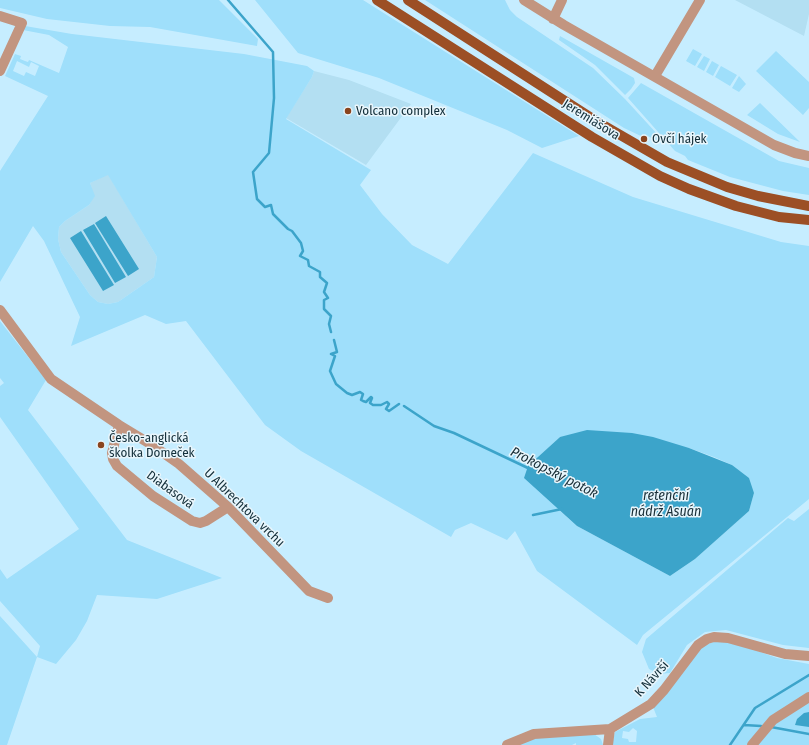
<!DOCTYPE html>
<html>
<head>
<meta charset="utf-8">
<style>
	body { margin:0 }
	canvas { display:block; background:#c6edff }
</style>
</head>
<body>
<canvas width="809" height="745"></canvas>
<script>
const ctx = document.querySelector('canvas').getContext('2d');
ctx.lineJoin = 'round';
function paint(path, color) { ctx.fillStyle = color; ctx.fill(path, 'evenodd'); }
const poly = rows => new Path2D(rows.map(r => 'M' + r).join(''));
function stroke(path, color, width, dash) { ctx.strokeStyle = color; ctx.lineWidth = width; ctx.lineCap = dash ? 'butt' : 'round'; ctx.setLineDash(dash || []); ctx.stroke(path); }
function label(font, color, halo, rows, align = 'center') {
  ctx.font = font + ' "Fira Sans Condensed",sans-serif'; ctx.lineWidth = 3; ctx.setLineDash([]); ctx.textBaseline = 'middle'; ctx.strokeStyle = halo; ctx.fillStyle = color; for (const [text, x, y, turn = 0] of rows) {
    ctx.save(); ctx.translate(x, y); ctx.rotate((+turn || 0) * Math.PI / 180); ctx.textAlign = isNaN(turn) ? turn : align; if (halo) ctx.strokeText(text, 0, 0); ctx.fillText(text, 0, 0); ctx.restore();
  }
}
paint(poly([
	[735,0,809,0,809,14,804,36],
	[314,71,349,80,411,104,366,165,286,118,312,77],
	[108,174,157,257,154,277,118,302,108,304,98,302,90,295,61,252,58,239,59,227,65,221,89,205,94,196,90,183]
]), '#b3dff2');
paint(poly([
	[0,0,219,0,258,39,257,46,150,27,110,26,47,19,0,8],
	[255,0,363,0,579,136,542,148,507,130,379,78,298,53],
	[425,0,505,0,510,10,517,17,593,68,625,99,659,136,660,141,659,142,646,135,643,137,624,128],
	[25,26,72,34,244,54,307,66,314,71,312,77,286,119,371,170,360,185,382,214,412,245,448,264,533,153,633,197,781,242,809,246,809,499,643,635,637,645,537,571,515,531,507,540,471,523,455,530,451,537,301,451,265,425,186,321,166,324,145,315,71,346,80,317,44,241,33,226,0,282,0,171,48,96,5,76,15,54,21,56,20,59,25,61,28,62,29,60,59,73,68,47,49,35,23,30],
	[17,61,29,67,31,62,39,66,35,76,26,72,24,76,13,71],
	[108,175,157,257,154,277,118,302,108,304,98,302,90,295,61,252,58,239,59,227,65,221,89,205,95,196,90,183],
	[560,437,689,448,714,457,732,465,754,493,749,511,695,559,670,576,577,526,559,510,528,466],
	[560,36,634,78,635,83,631,89,625,95,595,65,559,40],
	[693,49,702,54,695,66,686,61],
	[776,51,809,82,809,108,803,115,756,71],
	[704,56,710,59,704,71,697,67],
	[712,61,719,65,713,76,706,72],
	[721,66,737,75,730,86,715,77],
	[739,76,746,84,739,92,732,88],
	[641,83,779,161,809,168,809,195,783,191,730,177,688,160,685,156,675,151,628,98],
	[760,103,800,142,778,134,747,115],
	[0,321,46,380,28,410,127,540,222,578,157,599,97,595,87,621,76,640,56,664,37,657,7,745,0,745,0,616,37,657,40,646,0,601,0,569,7,579,79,529,0,417,0,386,4,383,0,378],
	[809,509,809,648,783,645,726,630,705,632,687,645,670,673,659,674,649,669,642,652,646,639,788,518,794,521],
	[719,640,741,645,777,658,809,664,809,745,612,745,615,732,640,719,657,717,653,707,702,646],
	[633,728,637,731,636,742,629,742,628,739,622,738,623,731,629,732],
	[594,734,601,739,603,745,576,745,576,743,572,745,518,745,540,736]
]), '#9fdffb');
paint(poly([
	[106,216,139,269,128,276,95,223],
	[94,224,126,277,115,283,83,230],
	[81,231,114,285,103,291,70,238],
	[587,430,632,433,653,437,689,448,732,465,749,478,754,493,749,511,695,559,670,576,577,526,524,478,528,466,560,437],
	[809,712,809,727,795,725,797,719,804,713]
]), '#3ca4ca');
stroke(poly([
	[228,0,273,52,274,98,269,153,253,172,257,199,265,207,271,205,273,214,288,229,292,231,301,243,303,251,300,256,308,260,309,266,320,272,320,277,327,283,324,292,328,298,324,300,324,309,331,316,329,324,331,332],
	[334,340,337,352,331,354,335,356,330,371,336,384,347,393,352,395,360,392,363,394,361,400,363,401,366,402,371,397,372,398,370,403,373,405,381,405,387,402,389,404,386,409,389,411,399,404],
	[404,406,434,426,454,433,530,469],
	[533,515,562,509],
	[744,725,761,726],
	[771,727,809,734],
	[730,745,755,708,809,675]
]), '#3ca4ca', 2.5);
stroke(poly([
	[524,0,564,25,774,145,795,153,809,156],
	[0,16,22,23,0,71],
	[553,19,562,0],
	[655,76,700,0],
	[0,310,51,379,119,425,152,445,179,464,228,507,309,591,328,598],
	[119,425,112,453,113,459,117,466,153,496,192,521,200,523,206,521,228,507],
	[507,745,534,734,610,729,651,704,664,690,698,645,707,639,714,637,728,638,785,654,809,656],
	[608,745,610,729],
	[752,745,773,720,809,697]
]), '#c29580', 10);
stroke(poly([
	[377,0,592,137,660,176,689,189,736,206,779,217,809,220],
	[408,0,596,121,667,162,727,187,758,196,809,206]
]), '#9c4f25', 10);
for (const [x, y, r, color] of [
	[348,111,4,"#8a441e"],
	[644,139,4,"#8a441e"],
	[101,445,4,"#8a441e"]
]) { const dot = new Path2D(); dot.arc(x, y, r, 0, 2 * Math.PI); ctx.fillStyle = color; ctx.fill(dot); stroke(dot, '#e9f6fc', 1.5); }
label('13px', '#132f3a', '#e9f6fc', [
	["Volcano complex",356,111],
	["Ovčí hájek",652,139],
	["Česko-anglická",109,438],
	["školka Domeček",109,453]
], 'left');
label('13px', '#132f3a', '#e9f6fc', [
	["Jeremiášova",591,120,32],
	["Diabasová",170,490,36],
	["U Albrechtova vrchu",244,508,44],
	["K Návrší",652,679,-48]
]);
label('italic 14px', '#192f38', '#e9f6fc', [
	["Prokopský potok",554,473,27],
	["retenční",666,496],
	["nádrž Asuán",666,512]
]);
</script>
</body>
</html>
